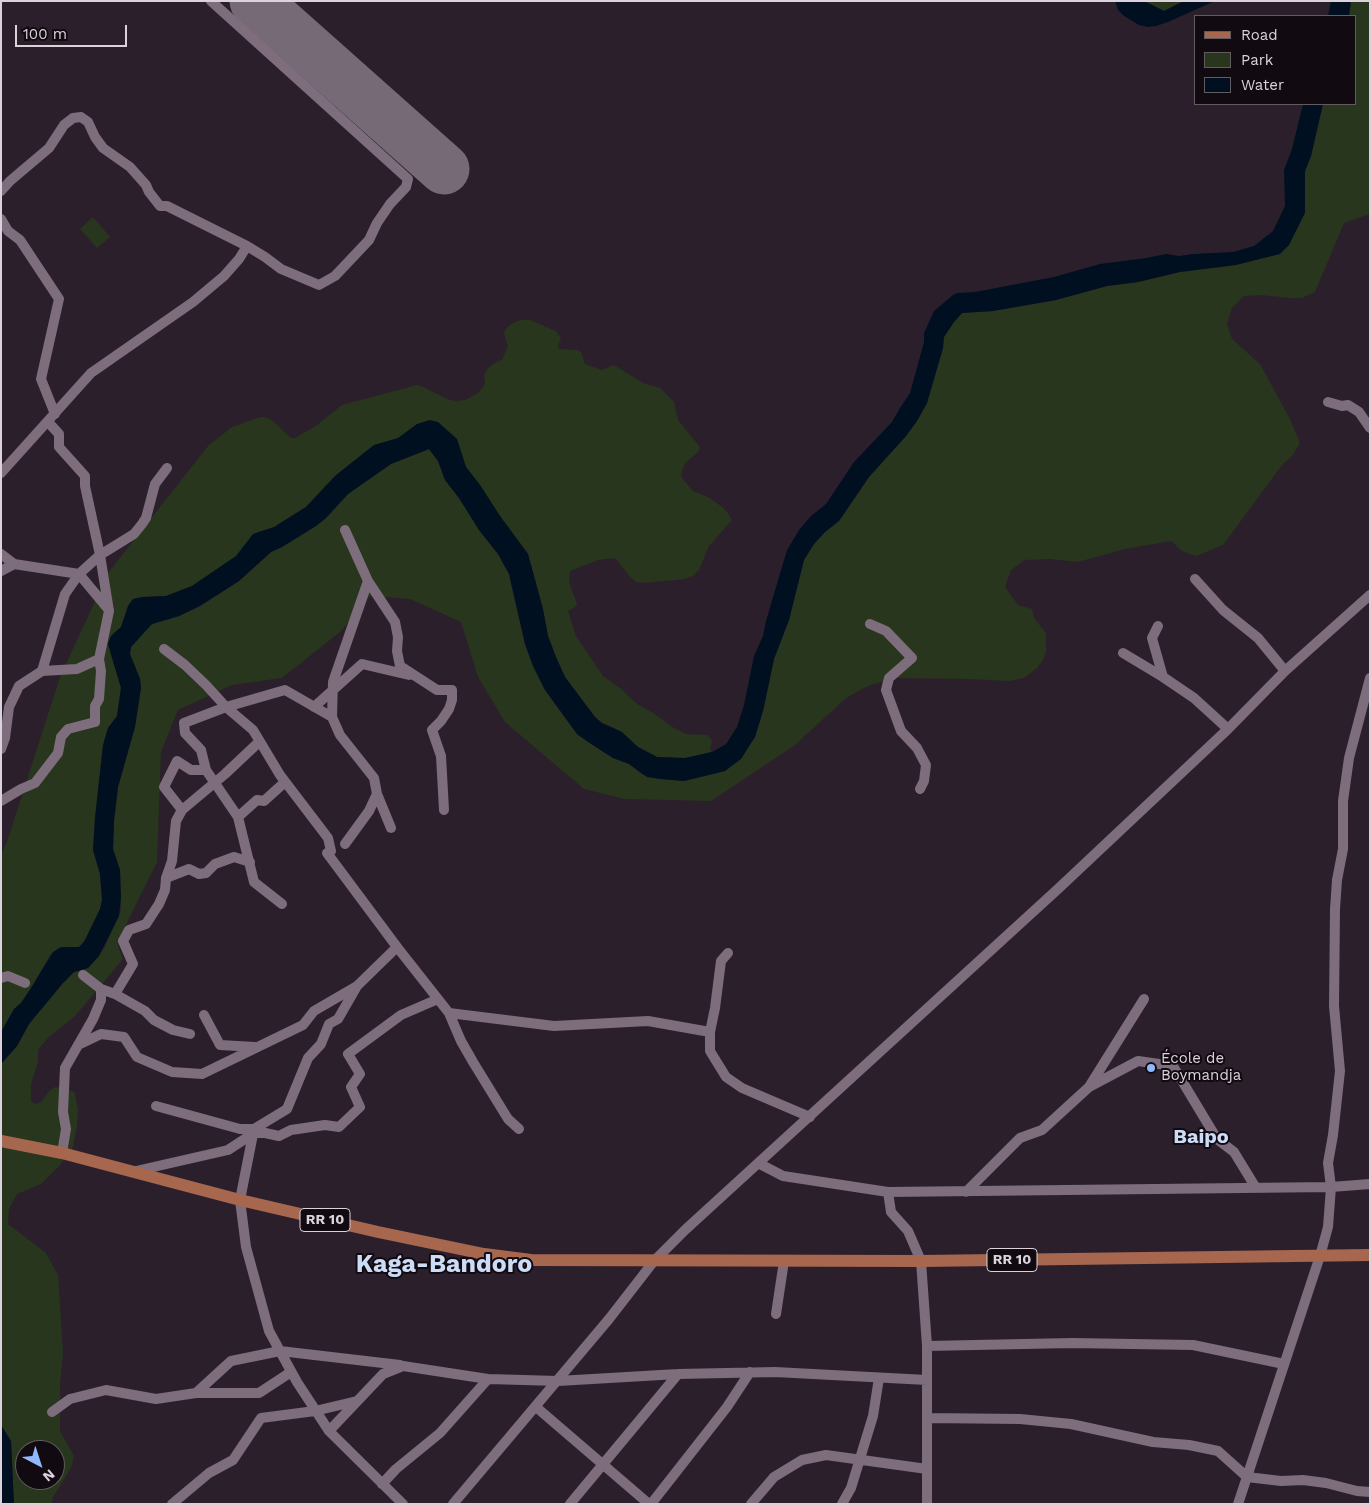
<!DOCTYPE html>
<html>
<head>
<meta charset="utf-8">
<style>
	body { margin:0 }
	#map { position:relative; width:1371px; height:1505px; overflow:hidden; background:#2c1f2c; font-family:"Work Sans",sans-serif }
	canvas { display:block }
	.frame { position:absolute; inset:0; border:2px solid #dbd2db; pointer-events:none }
	.legend { position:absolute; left:1194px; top:15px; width:162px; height:90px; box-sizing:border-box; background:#110b11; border:1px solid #625b62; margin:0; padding:6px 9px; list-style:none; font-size:15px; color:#dbd2db }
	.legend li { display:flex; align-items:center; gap:10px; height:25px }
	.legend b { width:25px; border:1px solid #625b62 }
	.north { position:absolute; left:15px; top:1440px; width:50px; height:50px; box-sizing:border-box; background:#110b11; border:1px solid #625b62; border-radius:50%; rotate:140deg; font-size:14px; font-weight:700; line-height:20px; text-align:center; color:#dbd2db }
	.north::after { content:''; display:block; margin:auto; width:18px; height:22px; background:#8fb8fd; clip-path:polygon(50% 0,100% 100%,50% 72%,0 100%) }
	.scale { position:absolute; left:15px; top:25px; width:112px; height:22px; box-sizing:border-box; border:2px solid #dbd2db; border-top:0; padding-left:6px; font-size:15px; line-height:18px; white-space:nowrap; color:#dbd2db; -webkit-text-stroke:4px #110b11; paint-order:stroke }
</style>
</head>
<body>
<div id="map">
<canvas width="1371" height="1505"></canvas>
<div class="frame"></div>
<ul class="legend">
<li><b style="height:6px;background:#a7674e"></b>Road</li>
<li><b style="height:14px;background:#27361d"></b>Park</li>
<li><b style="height:14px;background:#001020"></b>Water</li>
</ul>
<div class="north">N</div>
<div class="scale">100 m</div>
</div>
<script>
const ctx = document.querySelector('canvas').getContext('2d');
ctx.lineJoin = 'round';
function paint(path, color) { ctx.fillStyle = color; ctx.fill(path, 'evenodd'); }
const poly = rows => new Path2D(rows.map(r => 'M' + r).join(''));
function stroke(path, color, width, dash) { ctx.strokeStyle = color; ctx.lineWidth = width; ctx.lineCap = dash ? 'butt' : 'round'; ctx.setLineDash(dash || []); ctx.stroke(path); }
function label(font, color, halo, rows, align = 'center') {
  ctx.font = font + ' "Work Sans",sans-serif'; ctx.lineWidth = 4; ctx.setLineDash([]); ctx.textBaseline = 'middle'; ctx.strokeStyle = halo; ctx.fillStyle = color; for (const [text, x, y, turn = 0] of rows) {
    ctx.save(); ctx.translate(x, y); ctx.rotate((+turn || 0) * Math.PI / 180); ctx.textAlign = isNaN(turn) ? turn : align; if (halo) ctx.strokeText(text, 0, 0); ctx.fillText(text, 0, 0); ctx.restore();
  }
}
paint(poly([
	[1144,1,1184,1,1164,11],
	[1351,1,1370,1,1370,214,1344,223,1315,292,1302,298,1290,298,1260,295,1244,296,1232,308,1227,324,1232,339,1260,364,1290,419,1300,443,1292,456,1282,465,1223,545,1196,556,1182,551,1171,541,1125,549,1078,562,1049,559,1025,560,1011,570,1005,587,1018,605,1032,609,1034,618,1046,633,1046,652,1043,660,1037,668,1024,678,1009,681,971,679,895,678,868,686,846,698,795,745,711,801,625,799,584,789,505,722,478,677,461,622,410,599,370,596,340,632,282,678,232,685,178,710,161,752,157,862,124,929,118,946,123,959,75,1016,48,1038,38,1050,38,1062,31,1084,31,1102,37,1104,42,1101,49,1091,55,1087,69,1089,75,1093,78,1110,77,1125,73,1147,60,1165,41,1184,17,1194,9,1209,8,1224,46,1253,58,1275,63,1353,60,1384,60,1431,74,1456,71,1468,53,1497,51,1504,14,1504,11,1441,1,1425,1,1064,17,1046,29,1024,63,983,74,972,88,968,104,949,121,910,120,870,113,849,114,821,118,787,135,727,141,688,140,679,130,654,131,647,152,624,179,616,200,606,239,581,271,552,282,547,316,526,326,518,348,494,391,464,429,449,438,461,445,480,459,498,479,530,498,554,509,574,525,644,533,666,545,690,577,734,613,758,629,764,641,774,660,779,684,781,725,771,747,747,755,737,763,711,774,659,789,620,804,560,814,544,825,532,839,521,869,477,906,436,917,421,927,403,943,348,944,337,954,322,962,313,993,311,1056,300,1107,286,1138,282,1180,272,1236,265,1305,203,1305,171,1311,156,1323,104,1355,104,1355,16,1349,16],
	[25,1450,55,1450,55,1480,25,1480],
	[93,217,110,237,97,248,80,229],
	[520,320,530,320,556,331,561,338,558,346,559,349,577,350,581,352,585,364,602,370,614,365,643,383,660,388,674,402,678,420,700,447,699,451,685,463,681,474,682,478,693,491,708,497,721,506,727,512,732,520,709,546,699,570,693,576,685,579,644,583,636,582,630,577,615,558,598,560,570,571,569,580,571,588,577,604,575,607,568,611,576,636,603,676,621,689,637,704,653,713,674,728,686,734,707,735,712,740,710,749,712,752,685,758,657,757,638,747,614,728,602,723,595,717,565,677,556,657,548,636,543,609,528,554,500,516,480,485,466,467,457,439,406,434,393,440,374,445,335,476,306,507,274,527,258,532,240,553,228,562,192,586,166,596,142,597,130,602,121,627,111,636,108,644,121,688,117,716,108,728,103,745,95,818,93,850,100,874,102,900,100,909,87,937,79,947,61,947,50,955,31,988,21,1003,14,1009,1,1032,1,854,7,842,60,677,108,573,208,446,232,427,261,417,265,417,273,421,291,438,295,438,317,425,342,405,417,385,421,386,447,399,456,401,465,400,478,393,485,384,484,376,488,368,498,361,502,360,508,346,504,334,505,330,511,324]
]), '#27361d');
paint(poly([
	[1115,1,1144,1,1164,11,1184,1,1215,1,1168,22,1156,26,1148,27,1139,25,1124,16,1118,10],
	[1331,1,1351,1,1349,16,1328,16],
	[1303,104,1323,104,1311,156,1305,171,1305,213,1289,245,1280,254,1236,265,1180,272,1138,282,1107,286,1056,300,993,311,962,313,954,322,944,337,943,348,927,403,917,421,906,436,869,477,839,521,825,532,814,544,804,560,789,620,774,659,763,711,755,737,741,759,725,771,684,781,660,779,647,777,629,764,613,758,588,742,577,734,545,690,533,666,525,644,509,574,498,554,479,530,459,498,445,480,438,461,429,449,391,464,348,494,326,518,316,526,282,547,271,552,239,581,200,606,179,616,152,624,131,647,130,654,140,679,141,688,135,727,118,787,114,821,113,849,120,870,121,897,119,916,99,956,88,968,74,972,63,983,29,1024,17,1046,1,1064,1,1032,14,1009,21,1003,31,988,53,952,61,947,79,947,84,942,100,909,102,900,100,874,93,850,95,818,103,745,108,728,117,716,121,688,108,644,111,636,121,627,128,606,133,599,142,597,166,596,192,586,236,556,253,534,274,527,306,507,335,476,374,445,398,438,417,424,430,420,438,422,457,439,466,467,480,485,500,516,528,554,543,609,548,636,556,657,565,677,595,717,602,723,622,732,638,747,657,757,685,758,712,752,726,744,737,727,744,705,754,656,763,636,766,621,787,550,799,530,811,516,826,504,854,462,892,422,900,408,910,393,924,342,924,333,934,311,953,295,957,293,975,292,1054,277,1100,264,1146,258,1166,254,1179,256,1193,254,1233,252,1254,246,1273,231,1285,206,1284,170,1292,149],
	[1,1425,11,1441,14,1504,1,1504]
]), '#001020');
stroke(poly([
	[255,1,444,169]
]), '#756a75', 51);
stroke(poly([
	[1,191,10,181,49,148,64,125,73,118,81,117,88,122,95,137,103,148,130,167,146,185,149,192,160,206,167,206,247,246],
	[1,219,8,231,20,240,59,299,41,379,55,414],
	[1328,402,1342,406,1348,405,1359,412,1370,428],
	[1,473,91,373,193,302,224,276,239,259,247,246,265,257,281,269,319,285,335,276,369,240,377,223,390,204,406,187,408,179,211,1],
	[345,530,368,581,333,682,332,717,340,735,374,778,377,794,391,828],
	[1,554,14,564,79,574,109,610],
	[1,571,14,564],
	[1195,579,1223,610,1258,638,1285,671],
	[368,581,395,622,398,637,397,651,400,666,437,690,452,690,452,700,449,709,441,721,432,730,441,756,444,810],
	[870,624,886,631,912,658,889,678,886,690,901,731,917,748,926,765,924,781,920,789],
	[1158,626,1152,638,1163,677,1194,698,1228,729],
	[164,649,185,665,206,685,226,707,253,730,280,775,328,838,331,851],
	[1123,653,1163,677],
	[42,671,77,669,99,659,109,611,100,555,85,486,85,476,59,447,59,434,48,422],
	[314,707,362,664,409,675],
	[1,749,5,738,9,707,19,686,42,671,65,594,79,574,100,555,134,534,142,524,146,518,155,484,167,468],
	[1,801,21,789,35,783,58,753,61,737,68,729,95,722,95,706,99,699,101,671,99,659],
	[182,810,164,787,177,761,191,770,206,770],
	[238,817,257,800,264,801,285,782],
	[345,844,369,811,377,794],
	[327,853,397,947,449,1013,554,1026,648,1021,710,1032],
	[166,878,189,869,199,874,206,873,215,864,234,857,250,862],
	[282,904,254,882,238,817,206,770,201,750,185,733,184,723,226,707,285,690,332,717],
	[728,953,721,961,715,1008,710,1032,710,1051,726,1077,742,1088,810,1117],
	[83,975,101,989,115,994,145,1011,154,1020,173,1030,190,1034],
	[1,978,8,976,25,983],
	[115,994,133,964,123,941,129,930,146,924,159,904,165,890,166,878,172,861,176,821,182,810,225,774,259,742],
	[449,1013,461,1041,473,1062,508,1119,519,1129],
	[204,1015,220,1045,255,1047],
	[78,1045,101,1034,124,1037,137,1057,172,1072,202,1074,303,1025,314,1011,357,986],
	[1089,1087,1138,1061,1173,1066,1217,1139,1234,1152,1256,1188],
	[156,1106,240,1129,254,1129,287,1109,308,1058,321,1044,329,1024,338,1019,357,986,397,947],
	[254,1129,240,1200,246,1247,269,1331,297,1382,329,1431,403,1504],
	[62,1153,66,1129,63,1112,65,1068,93,1019,101,1000,101,989],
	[758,1163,783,1176,888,1192,1331,1187,1370,1184],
	[136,1171,228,1150,254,1133,265,1133,279,1136,291,1130,325,1125,339,1127,360,1107,351,1087,360,1074,348,1054,401,1015,438,999],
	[888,1192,891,1212,908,1231,921,1261,927,1346,927,1504],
	[966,1192,1020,1138,1042,1130,1089,1087,1144,999],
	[776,1314,784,1261],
	[927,1346,1072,1343,1193,1345,1284,1364],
	[196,1393,259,1393,291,1372],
	[536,1407,649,1504],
	[52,1412,70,1399,106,1390,156,1399,196,1393,231,1361,280,1351,400,1365],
	[927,1418,1020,1419,1071,1424,1153,1442,1189,1445,1218,1451,1247,1477,1281,1481,1303,1480,1326,1483,1357,1491,1370,1492],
	[329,1431,383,1374,403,1366,488,1379,558,1381,678,1374,775,1372,927,1380],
	[382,1484,396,1469,440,1433,488,1379],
	[172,1504,209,1473,233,1460,261,1418,315,1411,357,1401],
	[453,1504,609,1319,654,1261,685,1230,1059,888,1228,729,1285,671,1370,595],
	[570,1504,678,1374],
	[651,1504,727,1407,750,1372],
	[751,1504,774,1477,802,1460,826,1455,927,1469],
	[842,1504,851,1488,873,1416,879,1378],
	[1238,1504,1320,1256,1328,1227,1331,1187,1328,1163,1333,1135,1340,1071,1334,1006,1335,909,1337,880,1343,849,1343,801,1349,758,1370,678]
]), '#7d6d7d', 10);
stroke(poly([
	[1,1141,62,1153,240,1200,378,1232,484,1254,531,1260,921,1261,1370,1255]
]), '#a7674e', 12);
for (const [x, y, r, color] of [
	[1151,1068,5,"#8fb8fd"]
]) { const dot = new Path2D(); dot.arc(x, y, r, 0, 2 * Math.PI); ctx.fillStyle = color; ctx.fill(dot); stroke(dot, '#110b11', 2); }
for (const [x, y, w] of [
	[325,1220,50],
	[1012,1260,50]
]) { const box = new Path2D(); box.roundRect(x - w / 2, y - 11.5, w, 23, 4); ctx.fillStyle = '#110b11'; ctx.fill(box); stroke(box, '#dbd2db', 1); }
label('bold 14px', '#dbd2db', null, [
	["RR 10",325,1220],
	["RR 10",1012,1260]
]);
label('15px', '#dbd2db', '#110b11', [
	["École de",1161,1059],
	["Boymandja",1161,1076]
], 'left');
label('bold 20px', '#ccdcf6', '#110b11', [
	["Baipo",1201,1137]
]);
label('bold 25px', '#ccdcf6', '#110b11', [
	["Kaga-Bandoro",444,1265]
]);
</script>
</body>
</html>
